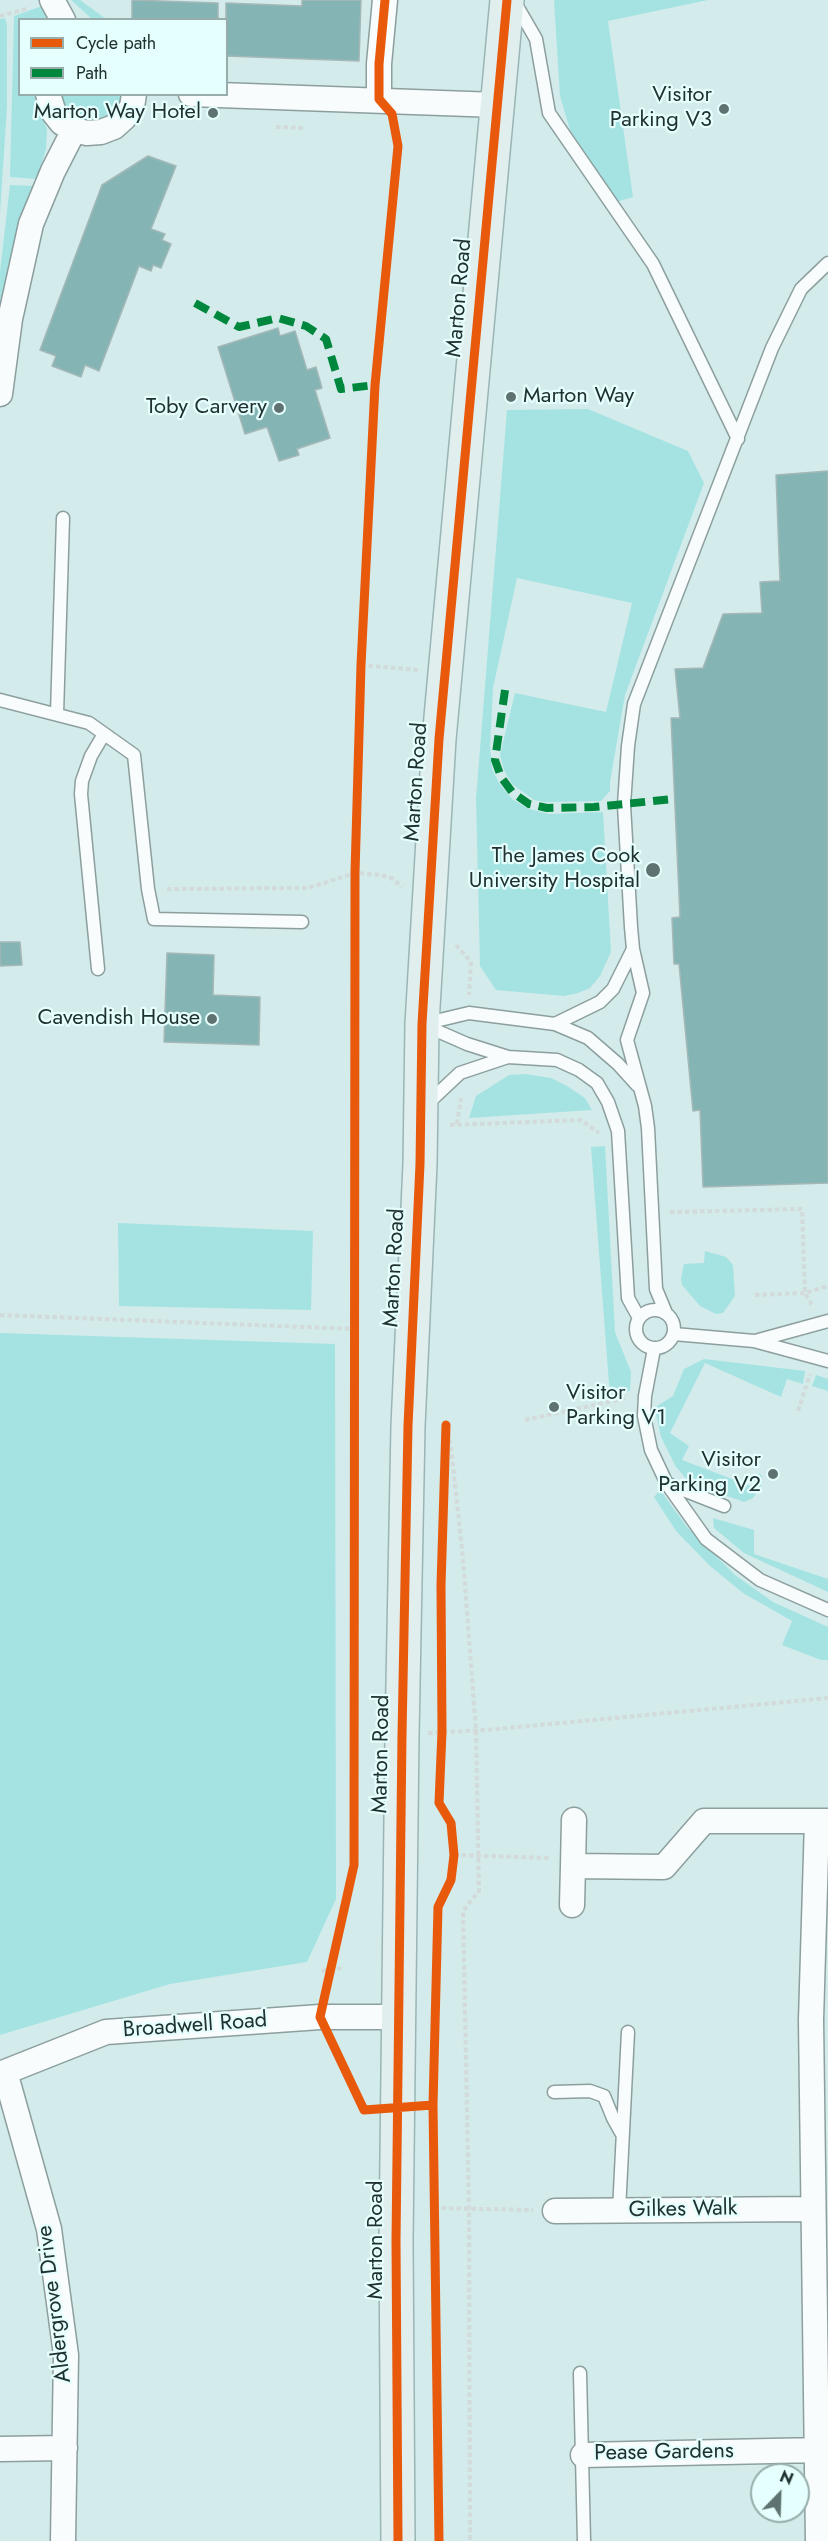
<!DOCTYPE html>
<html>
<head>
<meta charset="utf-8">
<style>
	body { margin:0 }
	#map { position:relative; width:828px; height:2541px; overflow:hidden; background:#d3ebeb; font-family:Jost,sans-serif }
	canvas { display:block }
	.legend { position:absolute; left:18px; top:18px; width:210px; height:78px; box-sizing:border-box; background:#e5fffe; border:2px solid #96adac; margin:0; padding:8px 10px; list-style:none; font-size:18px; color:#203131 }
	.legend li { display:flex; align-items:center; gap:12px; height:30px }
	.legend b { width:30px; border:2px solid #96adac }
	.north { position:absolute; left:750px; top:2463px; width:60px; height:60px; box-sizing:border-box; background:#e5fffe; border:2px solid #96adac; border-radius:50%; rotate:23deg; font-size:16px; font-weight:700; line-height:24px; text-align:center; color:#203131 }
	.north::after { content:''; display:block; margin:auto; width:21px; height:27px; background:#5f7272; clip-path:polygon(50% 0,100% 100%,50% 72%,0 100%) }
</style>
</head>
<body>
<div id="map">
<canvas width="828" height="2541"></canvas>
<ul class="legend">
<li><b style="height:8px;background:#e8590c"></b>Cycle path</li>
<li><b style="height:8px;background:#00873e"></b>Path</li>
</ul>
<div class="north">N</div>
</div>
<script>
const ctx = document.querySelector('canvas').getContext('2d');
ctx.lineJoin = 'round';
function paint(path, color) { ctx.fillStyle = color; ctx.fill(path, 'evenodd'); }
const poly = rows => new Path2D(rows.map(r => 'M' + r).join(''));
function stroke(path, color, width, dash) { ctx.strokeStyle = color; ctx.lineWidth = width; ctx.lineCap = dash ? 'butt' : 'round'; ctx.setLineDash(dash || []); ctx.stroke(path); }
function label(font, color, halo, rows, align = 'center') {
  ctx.font = font + ' Jost,sans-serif'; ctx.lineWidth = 4.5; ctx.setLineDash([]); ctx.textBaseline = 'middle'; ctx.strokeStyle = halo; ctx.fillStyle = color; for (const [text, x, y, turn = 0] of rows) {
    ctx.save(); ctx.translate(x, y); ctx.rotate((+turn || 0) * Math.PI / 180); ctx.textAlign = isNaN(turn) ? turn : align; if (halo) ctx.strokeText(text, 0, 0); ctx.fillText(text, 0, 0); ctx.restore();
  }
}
paint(poly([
	[71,0,80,0,106,19,92,19],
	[554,0,708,0,608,21,633,197,616,202,570,130,560,96],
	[45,5,49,19,20,20,20,94,34,95,47,130,46,149,37,179,10,177,14,16],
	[5,18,7,25,7,106,0,214,0,19],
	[59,95,124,95,120,106,104,120,83,121,65,110],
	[10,185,35,186,0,333,0,272],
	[588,409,688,451,704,483,625,695,610,782,610,791,601,801,545,802,534,800,512,784,504,770,500,755,515,693,606,712,632,603,517,578,493,688,490,746,492,769,499,783,512,799,529,809,549,814,603,812,611,952,600,976,590,988,578,993,564,996,496,990,480,966,476,799,507,410],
	[525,1074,551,1078,567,1086,585,1098,592,1110,469,1118,476,1096,509,1075],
	[605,1146,615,1332,631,1372,630,1391,612,1393,609,1384,591,1147],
	[118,1223,313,1231,311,1310,119,1306],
	[705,1251,726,1257,733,1265,735,1296,723,1313,716,1314,700,1306,682,1285,681,1279,684,1264,704,1263],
	[0,1333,335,1344,336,1899,307,1962,170,1984,0,2035],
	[704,1359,805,1371,803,1384,787,1379,781,1397,705,1363,670,1433,689,1446,682,1460,753,1487,759,1473,762,1476,761,1486,753,1498,744,1502,689,1482,676,1467,661,1437,656,1414,657,1406,673,1396,684,1369],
	[816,1375,828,1379,828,1391,812,1386],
	[660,1490,687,1527,735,1575,773,1602,828,1627,828,1660,821,1660,782,1645,792,1621,743,1593,710,1566,676,1531,654,1497],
	[713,1518,754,1530,754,1554,828,1579,828,1592,744,1553,714,1528]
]), '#a5e3e3');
const building = poly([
	[132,0,218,3,218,20,132,20,132,0],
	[302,0,361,0,359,61,226,56,226,3,302,6,302,0],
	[148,156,176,166,151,229,165,234,162,240,171,244,161,268,153,265,151,271,139,266,99,371,85,365,81,377,52,366,56,356,40,350,102,185,148,156],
	[278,328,280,336,295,331,307,370,316,367,322,388,315,390,330,438,297,449,299,455,279,461,267,427,245,434,218,347,278,328],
	[828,471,828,1183,703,1187,700,1110,693,1111,679,964,674,964,672,918,680,917,671,718,680,718,675,669,703,668,723,614,762,613,760,582,780,581,776,475,828,471],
	[0,942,20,942,22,965,0,966,0,942],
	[167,953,214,955,213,995,260,997,259,1045,164,1042,167,953]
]);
paint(building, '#85b4b4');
stroke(building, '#a5b8b8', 1.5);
const service = poly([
	[514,1,536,39,549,113,653,264,738,439],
	[0,700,89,723,134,755,148,889,154,919,302,922],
	[57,714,63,518],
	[98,969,81,794,82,781,91,756,104,734],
	[423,1024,469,1013,555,1024,588,1038,618,1064,637,1085],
	[555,1024,600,1002,613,989,633,949],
	[426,1026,467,1044,508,1057,557,1060,579,1070,597,1083,608,1102,618,1131,628,1298,639,1318],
	[428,1103,460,1073,508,1057],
	'636 1329a19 19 0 1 1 38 0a19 19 0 1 1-38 0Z',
	[666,1313,656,1289,648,1128,645,1106,627,1040,643,993,633,949,631,927,624,805,628,746,634,704,772,348,801,289,828,263],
	[674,1334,754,1341,828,1361],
	[755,1341,828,1321],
	[654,1349,645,1396,644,1416,651,1450,667,1484,706,1539,760,1580,828,1610],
	[668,1484,724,1506],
	[554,2092,590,2091,604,2096,613,2118,622,2134],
	[619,2211,628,2032],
	[580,2373,584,2541]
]);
const minor = poly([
	[52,0,63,20],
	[48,94,54,113,62,123,74,130,87,133,101,132,114,127,124,118,132,107,134,94],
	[191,94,497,105],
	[379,99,379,64,385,0],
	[0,394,10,319,31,224,53,171,74,130],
	[574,1820,573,1866,664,1867,704,1821,817,1821],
	[572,1905,573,1866],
	[5,2072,49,2229,66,2355,63,2541],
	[0,2074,106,2032,320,2017,399,2017],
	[555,2211,812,2209],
	[0,2449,65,2448],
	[583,2455,818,2450],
	[818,2541,811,2020,817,1821,828,1821]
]);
const primary = poly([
	[398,2541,396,2240,402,1735,408,1426,420,1164,422,1024,439,739,507,0]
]);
stroke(service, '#8c9f9e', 15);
stroke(minor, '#8c9f9e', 27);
stroke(primary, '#99b5b5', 36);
stroke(poly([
	[0,16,29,8],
	[276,127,306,128],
	[361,665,418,670],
	[167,889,308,888,355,873,381,875,393,879,402,887],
	[456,945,471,962,469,995],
	[457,1124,461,1098],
	[450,1125,581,1120,599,1133],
	[670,1212,802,1209,805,1293,813,1307],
	[755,1295,805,1293,828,1286],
	[0,1315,356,1329],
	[798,1411,810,1374],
	[525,1420,627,1398],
	[446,1425,451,1447,463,1559,476,1730,479,1891,463,1911,469,2209,470,2541],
	[428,1733,486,1730,828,1698],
	[454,1855,551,1858],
	[322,1971,342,1968],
	[434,2208,533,2210]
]), '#d2dada', 4, [4.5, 3]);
stroke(service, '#f8fcfc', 12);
stroke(minor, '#f8fcfc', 24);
stroke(primary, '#e1eeee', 33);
stroke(poly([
	[195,303,239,327,278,318,306,326,326,339,341,389,375,385],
	[505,690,495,760,501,777,512,792,529,804,547,808,594,807,674,799]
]), '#00873e', 8, [15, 8]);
stroke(poly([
	[385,0,379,64,379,99,392,114,398,146,375,385,361,665,355,873,354,1865,320,2017,364,2110,433,2105],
	[398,2541,396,2240,402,1735,408,1426,420,1164,422,1024,439,739,507,0],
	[439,2541,433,2105,438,1907,451,1880,454,1855,451,1823,439,1803,442,1732,441,1585,446,1425]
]), '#e8590c', 9);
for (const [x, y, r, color] of [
	[724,109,6,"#5f7272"],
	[213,113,6,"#5f7272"],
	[511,397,6,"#5f7272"],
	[279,408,6,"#5f7272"],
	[653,870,8,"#5f7272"],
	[212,1019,6,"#5f7272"],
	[554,1407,6,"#5f7272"],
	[773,1474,6,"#5f7272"]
]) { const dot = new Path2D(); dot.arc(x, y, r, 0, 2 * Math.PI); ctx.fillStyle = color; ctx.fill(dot); stroke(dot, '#e5fffe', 2); }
label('22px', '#203131', '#e5fffe', [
	["Visitor",712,96],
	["Parking V3",712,121],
	["Marton Way Hotel",201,113],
	["Marton Way",523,397,"left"],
	["Toby Carvery",267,408],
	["The James Cook",640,857],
	["University Hospital",640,882],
	["Cavendish House",200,1019],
	["Visitor",566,1394,"left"],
	["Parking V1",566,1419,"left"],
	["Visitor",761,1461],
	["Parking V2",761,1486]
], 'right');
label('22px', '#203131', '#e5fffe', [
	["Marton Road",460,298,-85],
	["Marton Road",417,782,-86],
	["Marton Road",395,1268,-87],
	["Marton Road",382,1754,-89],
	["Broadwell Road",195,2026,-4],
	["Gilkes Walk",683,2210,-1],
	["Marton Road",377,2240,-90],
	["Aldergrove Drive",55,2304,-97],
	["Pease Gardens",664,2453,-1]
]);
</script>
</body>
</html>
